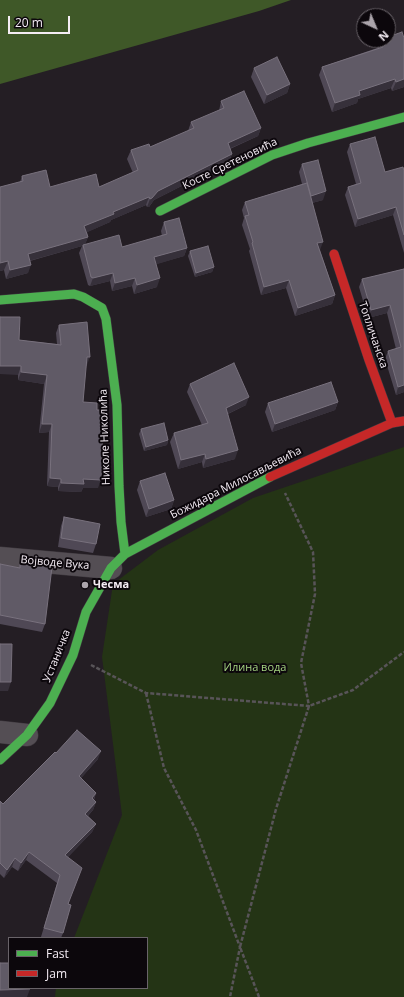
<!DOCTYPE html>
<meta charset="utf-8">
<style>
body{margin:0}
#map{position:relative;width:404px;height:997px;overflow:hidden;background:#241e24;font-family:"Open Sans",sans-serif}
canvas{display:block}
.legend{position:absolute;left:8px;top:937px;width:140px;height:52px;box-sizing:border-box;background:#0c070c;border:1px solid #696369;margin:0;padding:5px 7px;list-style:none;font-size:12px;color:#f5edf5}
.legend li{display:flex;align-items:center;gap:8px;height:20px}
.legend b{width:20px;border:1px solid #696369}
.north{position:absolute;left:356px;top:8px;width:40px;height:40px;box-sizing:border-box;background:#0c070c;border:1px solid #696369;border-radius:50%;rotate:136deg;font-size:11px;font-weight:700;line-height:16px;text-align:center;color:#f5edf5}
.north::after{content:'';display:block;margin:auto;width:14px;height:18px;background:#aca5ac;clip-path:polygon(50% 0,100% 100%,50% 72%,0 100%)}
.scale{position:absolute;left:8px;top:16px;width:62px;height:18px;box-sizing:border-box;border:2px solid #f5edf5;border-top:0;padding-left:5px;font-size:12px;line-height:14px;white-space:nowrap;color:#f5edf5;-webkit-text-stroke:3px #0c070c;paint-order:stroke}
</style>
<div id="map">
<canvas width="404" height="997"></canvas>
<ul class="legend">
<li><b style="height:5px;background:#4caf50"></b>Fast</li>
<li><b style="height:5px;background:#c62828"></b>Jam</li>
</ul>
<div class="north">N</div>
<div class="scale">20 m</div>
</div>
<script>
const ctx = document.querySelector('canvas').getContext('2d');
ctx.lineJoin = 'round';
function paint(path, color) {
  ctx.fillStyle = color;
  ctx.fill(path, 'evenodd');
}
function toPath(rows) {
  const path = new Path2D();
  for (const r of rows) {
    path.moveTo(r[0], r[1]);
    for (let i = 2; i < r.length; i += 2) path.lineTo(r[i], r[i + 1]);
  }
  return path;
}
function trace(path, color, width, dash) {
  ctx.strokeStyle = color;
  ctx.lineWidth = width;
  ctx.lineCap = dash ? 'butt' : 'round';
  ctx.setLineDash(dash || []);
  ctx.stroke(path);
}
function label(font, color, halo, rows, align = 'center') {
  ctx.font = font + ' "Open Sans",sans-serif';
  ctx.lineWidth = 4;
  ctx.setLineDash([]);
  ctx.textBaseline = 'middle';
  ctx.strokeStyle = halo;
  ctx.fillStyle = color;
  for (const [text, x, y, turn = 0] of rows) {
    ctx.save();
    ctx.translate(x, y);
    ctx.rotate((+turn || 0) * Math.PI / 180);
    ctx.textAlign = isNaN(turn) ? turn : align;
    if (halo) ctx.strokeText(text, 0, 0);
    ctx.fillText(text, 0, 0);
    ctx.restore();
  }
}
paint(toPath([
 [404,447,404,997,55,997,56,988,147,988,147,938,74,938,122,815,102,657,113,584,158,550,253,498]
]), '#243415');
paint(toPath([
 [0,0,291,0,259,11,0,84]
]), '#3f5828');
const street = toPath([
 [0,558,111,568],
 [0,732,27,735]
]);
const fast = toPath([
 [160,211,272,155,308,143,404,117],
 [0,300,74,294,83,297,102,308,106,319,117,405,119,486,121,522,125,554],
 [0,760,27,735,50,703,73,655,86,612,111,568,125,554,270,477]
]);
const jam = toPath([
 [334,254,369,360,392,423],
 [270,477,392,423,404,421]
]);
trace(street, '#3f393f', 23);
trace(fast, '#3f393f', 10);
trace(jam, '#3f393f', 10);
trace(toPath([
 [91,665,146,693,309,706,301,663,315,594,313,552,285,493],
 [146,693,164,768,196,830,240,947,230,997],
 [259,997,240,947,276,809,309,706,353,690,404,652]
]), '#585458', 2.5, [4, 2]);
trace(street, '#544e54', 22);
trace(fast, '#4caf50', 9);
trace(jam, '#c62828', 9);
paint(toPath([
 [404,38,404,87,392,91,391,88,358,99,357,103,332,112,319,75,322,67,377,48,380,40],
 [254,68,290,84,287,93,264,104,251,77],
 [221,101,261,128,258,136,230,149,232,154,229,162,154,200,149,207,147,207,146,205,111,220,110,222,87,232,88,237,85,244,122,247,162,236,161,231,164,222,187,248,184,256,156,264,157,287,134,294,132,286,112,291,110,281,90,286,88,285,79,253,82,246,30,261,28,273,6,279,4,270,0,271,0,187,20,182,22,176,50,187,99,187,133,173,127,159,131,150,150,147,188,131,191,122,219,111],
 [350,144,385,172,404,171,404,253,393,215,355,227,345,195,348,187,356,184,347,152],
 [302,164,323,200,312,203,320,250,335,295,332,304,295,316,286,288,261,295,249,251,250,249,242,225,244,218,242,210,245,202,302,184,299,172],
 [190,251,214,267,212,272,195,277,188,256],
 [404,269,404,392,396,395,385,359,388,351,396,349,387,313,368,318,359,287,362,279],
 [59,325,87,365,86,366,83,402,97,410,98,488,83,488,81,492,58,491,58,487,47,486,49,432,39,433,44,384,18,380,18,375,19,340,57,344,56,333],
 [190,384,246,405,228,414,235,459,203,468,202,462,178,469,170,442,174,433,202,425,187,392],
 [338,402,335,410,272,432,265,412,268,403],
 [141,429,168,440,167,445,144,451,139,434],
 [140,481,174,500,171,509,146,517,137,490],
 [64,517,96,544,93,553,58,547,61,526],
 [0,564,19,568,20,564,45,624,42,632,0,624],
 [56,753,98,759,81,778,96,793,94,800,96,802,93,810,88,816,96,824,92,832,68,857,69,904,63,933,61,938,47,938,41,937,57,883,26,860,18,871,12,867,4,878,0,874,0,801,3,804]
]), '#4f4855');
paint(toPath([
 [395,79,391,88,358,99,357,103,332,112,335,103,359,91],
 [404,79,404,87,392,91,396,82],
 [290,84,287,93,264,104,267,95],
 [261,128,258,136,224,151,228,143],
 [232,154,229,162,154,200,149,207,147,207,150,199,158,191],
 [326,191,323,200,308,204,311,196],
 [149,197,146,205,111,220,110,222,81,235,84,226,113,212],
 [396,207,393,215,355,227,358,219],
 [88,237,85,245,83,245,82,246,25,262,28,254],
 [323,242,320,250,314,251,317,243],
 [187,248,184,256,151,266,154,257],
 [8,261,4,270,0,271,0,263],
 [31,265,28,273,6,279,10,270],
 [214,267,212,272,195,277,196,273],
 [113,273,110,281,90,286,93,278],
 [135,278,132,286,112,291,115,283],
 [160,278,157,287,134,294,137,285],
 [289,280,286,288,261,295,264,287],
 [335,295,332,304,295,316,298,308],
 [390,305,387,313,368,318,371,310],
 [87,357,90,357,87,365,84,366],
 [0,366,21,366,18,375,0,374],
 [21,372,47,375,44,384,18,380],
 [404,385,404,392,396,395,398,387],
 [249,397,246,405,223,416,226,408],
 [338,402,335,410,272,432,275,424],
 [42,424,52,424,49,432,39,433],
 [168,440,167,445,144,451,146,447],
 [238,450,235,459,203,468,206,459],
 [205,454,202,462,178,469,181,460],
 [50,478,61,479,58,487,47,486],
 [83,479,101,480,98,488,83,488,81,492,58,491,61,483],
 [174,500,171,509,146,517,149,509],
 [0,682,11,682,8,691,0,691],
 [101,751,98,759,76,784,79,776],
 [96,793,93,801,92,798],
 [96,802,93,810,82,822,85,814],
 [96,824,92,832,62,863,65,855],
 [29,852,26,860,18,871,21,863],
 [15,858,12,867,4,878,7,870],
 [30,989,27,997,0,997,0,990]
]), '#36303a');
const building = toPath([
 [402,32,404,38,404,79,396,82,395,79,359,91,360,95,335,103,322,67,383,47,380,40,388,40,388,37,402,32],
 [277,57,290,84,267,95,254,68,277,57],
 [244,91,261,128,228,143,232,154,158,191,152,198,150,199,149,197,113,212,114,214,84,226,88,237,28,254,31,265,10,270,8,261,0,263,0,187,23,181,22,176,46,170,50,187,96,174,99,187,138,170,131,150,149,144,150,147,194,128,191,122,224,108,221,101,244,91],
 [375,137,385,172,403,167,404,171,404,235,396,207,358,219,348,187,361,183,350,144,375,137],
 [318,160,326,191,311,196,302,164,318,160],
 [307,183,323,242,317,243,335,295,298,308,289,280,264,287,252,243,253,242,245,216,249,215,245,202,307,183],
 [179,218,187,248,154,257,160,278,137,285,135,278,115,283,113,273,93,278,91,277,83,245,119,235,122,247,167,234,164,222,179,218],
 [208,246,214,267,196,273,190,251,208,246],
 [404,269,404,385,398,387,388,351,401,347,390,305,371,310,362,279,404,269],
 [0,317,20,317,19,340,61,345,59,325,87,322,90,357,87,357,83,402,97,403,97,410,104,410,101,480,83,479,84,484,61,483,61,479,50,478,52,424,42,424,47,375,21,372,21,366,0,366,0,317],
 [234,363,249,397,226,408,238,450,206,459,205,454,181,460,174,433,208,423,190,384,234,363],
 [331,382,338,402,275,424,268,403,331,382],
 [164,423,168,440,146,447,141,429,164,423],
 [165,473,174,500,149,509,140,481,165,473],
 [64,517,100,524,96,544,61,538,64,517],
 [0,564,20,568,20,564,52,567,45,624,0,615,0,564],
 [0,644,12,644,11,682,0,682,0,644],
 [77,730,101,751,79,776,96,793,92,798,96,802,85,814,96,824,65,855,82,868,68,904,71,905,63,933,44,928,60,875,29,852,21,863,15,858,7,870,0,863,0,801,3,804,55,752,56,753,77,730],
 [0,963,9,963,9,988,30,988,30,989,0,990,0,963]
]);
paint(building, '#605a66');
trace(building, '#78717d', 1);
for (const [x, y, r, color] of [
 [85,585,4,"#aca5ac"]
]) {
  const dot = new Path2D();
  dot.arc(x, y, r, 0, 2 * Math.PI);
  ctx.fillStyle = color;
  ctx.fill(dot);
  trace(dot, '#0c070c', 1.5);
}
label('11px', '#f5edf5', '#0c070c', [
 ["Косте Сретеновића",230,164,-26],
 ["Топличанска",373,335,71],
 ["Николе Николића",105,437,-92],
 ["Божидара Милосављевића",236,483,-27],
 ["Војводе Вука",55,563,5],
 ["Устаничка",57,656,-68]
]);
label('bold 11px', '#f5edf5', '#0c070c', [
 ["Чесма",93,585]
], 'left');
label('11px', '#a4d381', '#0c070c', [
 ["Илина вода",255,668]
]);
</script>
